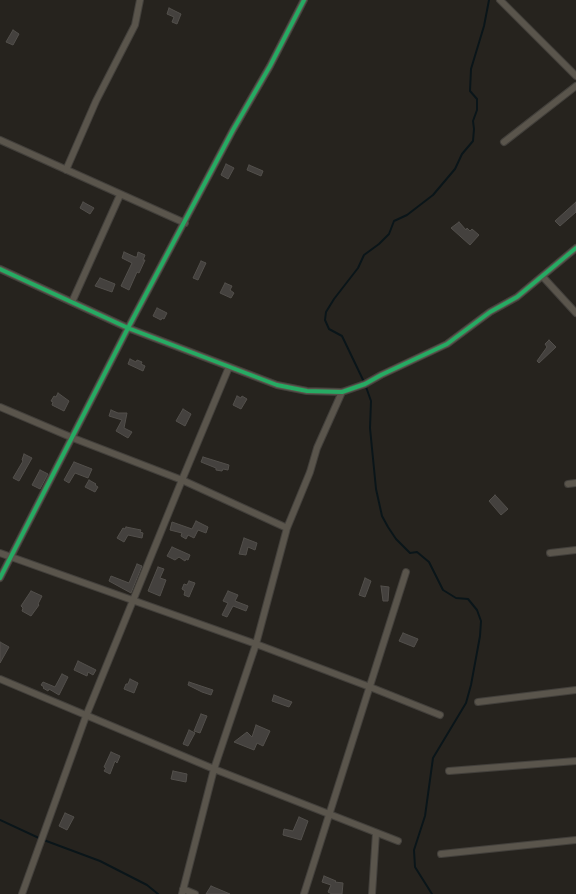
<!DOCTYPE html>
<style>
body{margin:0}
canvas{display:block;background:#26231e}
</style>
<canvas width="576" height="894"></canvas>
<script>
const ctx = document.querySelector('canvas').getContext('2d');
ctx.lineJoin = 'round';
function toPath(rows) {
  const path = new Path2D();
  for (const r of rows) {
    path.moveTo(r[0], r[1]);
    for (let i = 2; i < r.length; i += 2) path.lineTo(r[i], r[i + 1]);
  }
  return path;
}
function trace(path, color, width, dash) {
  ctx.strokeStyle = color;
  ctx.lineWidth = width;
  ctx.lineCap = dash ? 'butt' : 'round';
  ctx.setLineDash(dash || []);
  ctx.stroke(path);
}
function paint(path, color) {
  ctx.fillStyle = color;
  ctx.fill(path, 'evenodd');
}
trace(toPath([
 [0,820,41,839,100,861,147,885,158,894],
 [432,894,415,867,414,850,425,816,433,758,466,703,471,685,480,636,481,621,477,610,468,599,456,598,443,590,429,562,417,552,410,553,396,539,388,527,382,516,376,489,370,428,371,401,365,384,342,336,329,329,325,320,326,312,334,299,358,268,364,255,379,244,389,234,394,221,407,215,433,195,455,169,462,154,473,141,474,129,473,121,477,110,477,99,470,91,471,69,484,26,489,0]
]), '#0a1519', 2);
const building = toPath([
 [169,8,181,14,177,24,172,22,174,17,167,14,169,8],
 [13,30,19,34,13,45,6,42,13,30],
 [226,164,234,168,228,179,221,175,226,164],
 [249,165,263,171,261,176,247,170,249,165],
 [83,202,94,208,90,214,80,208,83,202],
 [576,202,576,212,560,226,555,221,576,202],
 [459,222,466,230,467,228,470,231,472,229,479,235,470,245,451,228,459,222],
 [124,252,135,257,137,257,138,252,145,255,143,260,145,260,139,273,137,272,129,290,121,286,132,263,122,258,124,252],
 [201,261,206,263,198,280,193,278,201,261],
 [100,278,115,284,112,292,95,286,100,278],
 [225,283,232,286,230,290,234,293,231,298,220,293,225,283],
 [157,308,167,313,164,319,162,318,161,320,153,316,157,308],
 [549,340,556,347,539,363,537,361,547,347,545,344,549,340],
 [130,359,136,362,137,360,142,362,141,364,145,366,143,371,128,364,130,359],
 [58,393,69,401,64,411,52,405,53,402,51,401,54,396,56,397,58,393],
 [237,396,241,398,242,396,247,399,241,409,233,405,237,396],
 [183,409,191,414,185,426,176,421,183,409],
 [111,410,118,413,127,413,124,428,132,432,128,438,116,431,122,420,109,416,111,410],
 [24,454,32,458,19,481,13,478,23,461,22,460,24,454],
 [203,457,229,465,228,470,223,469,222,471,216,470,216,468,201,462,203,457],
 [74,462,92,469,88,478,75,473,69,483,64,480,74,462],
 [40,470,48,474,40,489,32,485,40,470],
 [89,480,96,484,95,485,98,487,95,492,85,487,89,480],
 [495,495,508,509,501,515,489,501,495,495],
 [196,521,208,527,206,533,198,530,194,538,188,535,186,539,181,536,182,533,170,530,172,522,192,529,196,521],
 [126,527,141,530,140,532,143,533,142,538,128,535,124,542,117,538,123,528,125,529,126,527],
 [244,538,257,543,255,550,248,547,246,555,239,554,244,538],
 [172,547,190,555,188,560,186,559,185,561,179,557,175,560,167,556,172,547],
 [137,564,142,566,131,593,109,581,111,576,129,583,137,564],
 [158,567,164,569,160,578,166,580,160,596,148,591,158,567],
 [365,578,371,581,365,597,359,595,365,578],
 [189,581,195,583,189,597,184,595,185,591,182,589,184,584,187,585,189,581],
 [381,586,389,587,388,601,383,601,381,586],
 [31,591,42,596,38,604,39,605,31,616,22,611,23,608,21,606,31,591],
 [228,591,238,595,235,601,248,606,246,611,233,606,227,617,222,615,228,603,223,601,228,591],
 [403,633,418,639,414,647,399,641,403,633],
 [0,642,9,647,0,663,0,642],
 [78,661,96,670,93,675,88,672,87,676,74,670,78,661],
 [62,674,68,677,59,695,49,689,48,691,43,688,44,687,41,685,43,682,55,687,62,674],
 [130,679,138,683,134,693,124,689,126,684,128,684,130,679],
 [189,682,213,690,211,695,202,692,188,685,189,682],
 [274,695,292,702,289,707,272,701,274,695],
 [201,714,207,716,200,733,194,731,201,714],
 [256,725,270,731,263,746,257,743,254,750,234,742,247,732,252,737,256,725],
 [189,730,195,733,188,746,183,744,189,730],
 [111,752,120,756,117,763,115,761,110,774,104,771,106,768,104,767,111,752],
 [173,771,187,774,186,782,171,779,173,771],
 [65,813,74,817,67,830,59,826,65,813],
 [299,817,308,821,301,840,283,835,284,829,293,831,299,817],
 [324,876,336,881,335,882,343,883,342,894,332,894,328,892,331,885,322,882,324,876],
 [211,886,230,894,206,894,211,886]
]);
paint(building, '#44413e');
trace(building, '#524f4b', 1);
const street = toPath([
 [500,0,576,76],
 [0,140,185,223],
 [504,142,576,86],
 [66,170,96,101,135,25,140,0],
 [0,269,128,328,277,385,307,391,342,392,365,384,381,375,447,344,490,312,517,297,576,248],
 [543,277,576,313],
 [72,302,120,195],
 [0,407,73,438,182,480,287,528],
 [568,484,576,483],
 [0,553,256,644,370,687,440,715],
 [550,553,576,550],
 [0,578,128,328,233,130,270,66,304,0],
 [0,679,214,769,398,841],
 [478,702,576,690],
 [449,771,576,761],
 [441,854,576,840],
 [183,889,195,894],
 [22,894,86,716,182,480,229,367],
 [182,894,214,769,256,644,287,528,310,472,317,448,342,392],
 [304,894,406,572],
 [372,894,376,833]
]);
trace(street, '#43403c', 8);
trace(street, '#5a554c', 6);
trace(toPath([
 [0,269,128,328,277,385,307,391,342,392,365,384,381,375,447,344,490,312,517,297,576,248],
 [0,578,128,328,233,130,270,66,304,0]
]), '#26ab63', 4);
</script>
